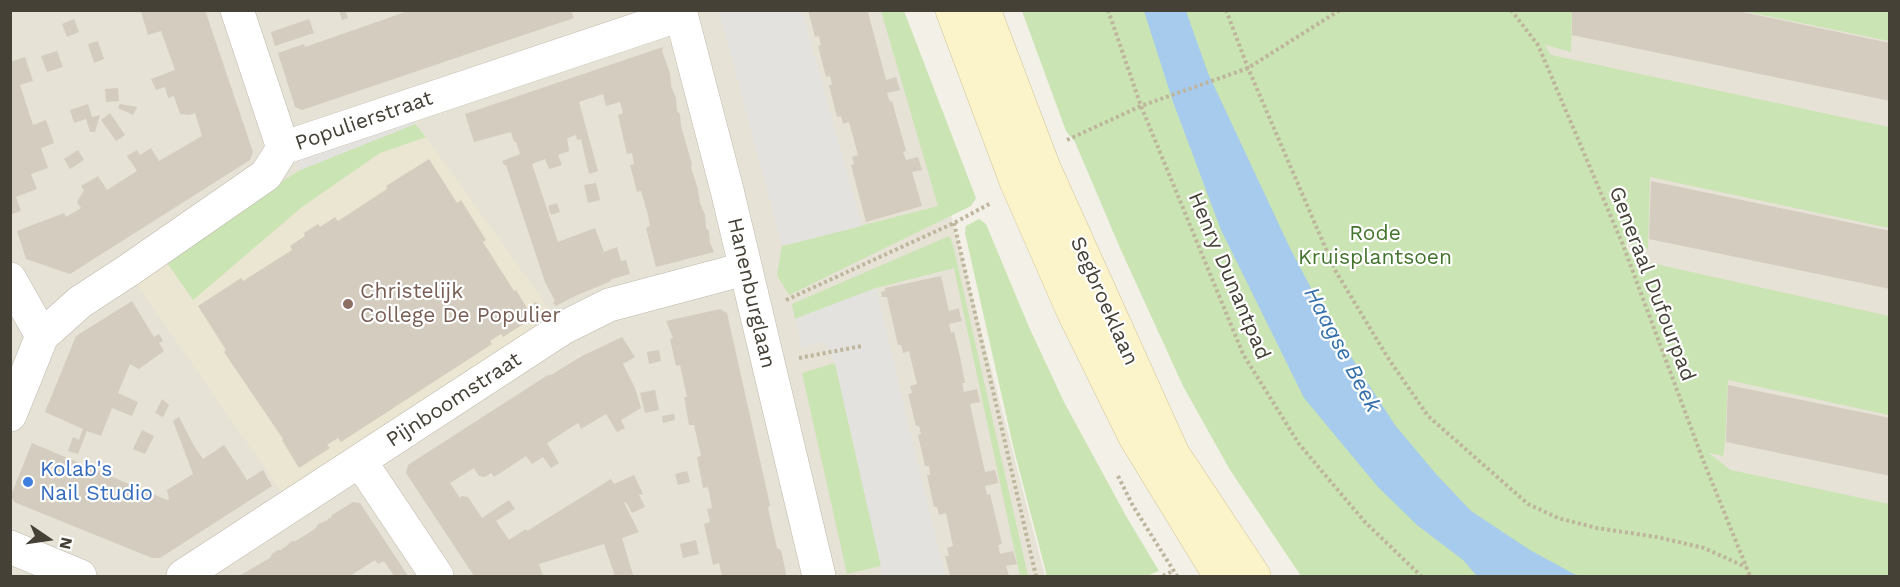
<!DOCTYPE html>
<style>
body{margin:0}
#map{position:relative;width:1900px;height:587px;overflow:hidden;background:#f3f0e8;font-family:"Work Sans",sans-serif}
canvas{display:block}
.frame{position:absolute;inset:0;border:12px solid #454137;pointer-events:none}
.north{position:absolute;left:18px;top:509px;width:60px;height:60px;-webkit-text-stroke:4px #fff;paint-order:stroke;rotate:103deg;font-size:16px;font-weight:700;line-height:24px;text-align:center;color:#454137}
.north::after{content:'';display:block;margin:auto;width:21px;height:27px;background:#454137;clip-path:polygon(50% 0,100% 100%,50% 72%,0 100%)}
</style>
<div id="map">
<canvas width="1900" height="587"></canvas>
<div class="frame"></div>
<div class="north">N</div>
</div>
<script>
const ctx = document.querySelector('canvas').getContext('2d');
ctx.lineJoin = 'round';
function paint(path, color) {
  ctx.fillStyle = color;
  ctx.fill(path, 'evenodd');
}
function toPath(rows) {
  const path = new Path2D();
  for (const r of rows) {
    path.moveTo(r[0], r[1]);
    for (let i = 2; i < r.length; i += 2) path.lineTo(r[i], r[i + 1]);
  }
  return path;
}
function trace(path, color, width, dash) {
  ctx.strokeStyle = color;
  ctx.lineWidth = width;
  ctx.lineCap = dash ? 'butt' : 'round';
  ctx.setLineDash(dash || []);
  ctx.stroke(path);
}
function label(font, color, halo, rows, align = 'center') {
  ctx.font = font + ' "Work Sans",sans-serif';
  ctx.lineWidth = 4.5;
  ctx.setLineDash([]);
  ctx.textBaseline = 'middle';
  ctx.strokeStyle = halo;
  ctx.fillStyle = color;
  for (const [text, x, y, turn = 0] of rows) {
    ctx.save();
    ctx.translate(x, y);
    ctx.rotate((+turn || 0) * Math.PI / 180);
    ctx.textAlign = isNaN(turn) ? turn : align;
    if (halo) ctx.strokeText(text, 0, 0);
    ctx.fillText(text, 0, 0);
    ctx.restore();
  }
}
paint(toPath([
 [10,11,898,11,1045,576,11,576],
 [1572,11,1889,11,1889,576,1731,470,1708,452,1633,259,1544,45,1570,51]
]), '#e6e2d6');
paint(toPath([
 [415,124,426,137,563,328,291,506,133,279,300,170]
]), '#ebe6d2');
paint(toPath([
 [881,11,904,11,976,198,971,206,789,295,777,275,782,246,938,206],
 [1022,11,1572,11,1571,52,1545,45,1551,55,1889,127,1889,228,1650,177,1648,249,1625,244,1633,259,1889,316,1889,415,1728,380,1725,443,1723,456,1709,453,1731,470,1889,504,1889,576,1301,576,1230,470,1183,386,1120,248,1075,142,1066,131],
 [1743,11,1889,11,1889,41],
 [415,124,426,137,380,153,302,207,193,300,163,257,300,170],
 [979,219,986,224,1029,327,1064,402,1126,516,1159,571,1147,576,1047,576,1014,450,965,233,966,226],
 [949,236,953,245,1028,576,1020,576,954,268,876,288,795,319,792,304],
 [835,363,881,566,847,574,802,373]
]), '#cae4b3');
paint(toPath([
 [719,11,802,11,862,226,782,246],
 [411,116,415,124,300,170,297,162],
 [876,288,945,576,882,576,881,566,835,363,824,341,802,348,795,319]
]), '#e4e2df');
paint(toPath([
 [1144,11,1186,11,1208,73,1290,248,1311,288,1358,368,1395,425,1436,474,1471,511,1530,550,1574,574,1582,576,1477,576,1463,560,1417,525,1378,487,1304,398,1221,230,1173,102]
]), '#a7cbec');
paint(toPath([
 [144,10,205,10,253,152,250,160,70,274,26,259,17,231,64,213,66,217,81,208,77,202,84,190,81,186,98,176,107,190,137,171,127,156,137,150,140,155,151,148,159,161,202,136,195,113,190,115,180,114,174,96,168,98,165,87,156,90,151,79,175,70,161,31,148,35,141,12],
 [339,10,345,10,348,18,342,20],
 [411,10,571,10,574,18,302,110,295,107,278,53,304,44,305,47],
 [808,10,873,10,868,12,886,80,896,77,900,90,887,93,890,102,892,101,906,151,903,152,906,160,918,157,922,170,912,172,922,206,866,222,851,165,854,164,852,157,858,155,849,122,843,124,841,116,837,117,829,85,832,85,830,76,826,77,818,46,821,45,819,36,815,37],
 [1572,10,1733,10,1890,43,1890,101,1572,35],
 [74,19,79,32,67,37,62,24],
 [309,19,314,33,275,46,271,32],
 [98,41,104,59,94,63,88,44],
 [663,47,662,51,670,73,671,86,676,98,677,111,680,114,681,126,692,164,691,168,698,189,700,203,705,215,706,228,709,231,710,243,714,252,656,267,646,228,650,226,648,215,641,191,637,192,630,165,634,164,632,153,627,154,618,115,623,113,620,102,606,106,603,94,579,102,598,171,589,174,581,139,577,140,576,135,567,138,569,151,558,155,562,165,549,169,545,159,532,164,558,242,595,228,604,252,617,247,621,261,626,260,630,274,612,279,609,282,575,296,556,306,553,302,555,301,545,282,506,165,504,165,502,161,520,154,516,142,514,142,511,132,474,142,465,114],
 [57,51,63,67,47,72,41,56],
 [25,57,33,81,20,85,33,125,46,120,54,143,41,148,48,168,31,174,37,189,16,197,21,211,12,214,10,209,10,62],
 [118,88,119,101,106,102,105,89],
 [88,104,92,117,100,115,95,132,90,132,86,119,74,123,70,110],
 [120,104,137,107,133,115,118,108],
 [110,113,125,135,116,141,101,120],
 [78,150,84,160,70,169,64,159],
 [429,159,457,203,461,200,486,240,483,242,514,291,516,290,533,318,503,337,501,334,490,341,492,344,341,442,338,438,327,445,330,448,299,468,282,440,283,439,224,352,226,350,198,306,241,278,243,281,292,250,290,246,305,236,304,233,318,224,320,227,335,217,338,221,387,189,386,186],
 [1651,181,1890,231,1890,289,1649,239],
 [596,183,600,200,588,203,584,185],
 [557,203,560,212,551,215,548,206],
 [941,276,949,311,959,308,960,315,962,321,949,324,951,333,954,332,960,357,965,383,962,383,964,392,977,389,980,402,970,404,985,472,995,470,997,477,998,483,985,486,987,495,990,494,1002,544,998,545,1000,554,1013,551,1017,564,1006,566,1009,576,950,576,945,556,949,556,947,548,953,546,946,513,939,515,937,507,934,507,927,475,930,475,929,466,925,466,918,435,921,434,919,426,916,426,908,394,912,393,910,386,917,384,913,368,909,351,903,353,901,345,898,345,887,297,882,297,881,292,885,291,885,288],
 [132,301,154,337,159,334,163,341,159,343,164,351,139,369,130,364,118,393,138,402,132,416,112,408,101,436,87,431,78,454,68,451,73,437,79,440,83,429,45,412,76,336],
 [536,302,541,309,533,314,528,307],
 [720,309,727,313,770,505,768,508,777,548,781,550,786,574,784,576,722,576,719,563,713,565,704,524,710,522,707,509,712,508,708,487,703,488,697,457,701,456,694,425,689,425,684,397,687,397,680,365,676,366,670,339,673,338,666,321],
 [622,337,635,357,623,364,635,388,641,408,621,420,625,428,617,432,606,414,581,429,578,423,547,443,559,463,551,468,543,457,532,464,526,456,494,477,491,473,485,477,479,476,474,468,450,483,460,498,462,496,468,497,482,518,509,500,515,509,496,521,509,540,526,529,527,531,611,479,614,484,634,475,643,494,639,495,645,507,632,513,626,502,624,503,639,532,622,538,633,575,615,576,604,544,539,564,543,576,474,576,406,473,408,465,548,375,551,375,582,356],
 [659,350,661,361,649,364,647,352],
 [1728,385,1890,418,1890,476,1726,442],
 [655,390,659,410,645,413,640,393],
 [162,399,169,405,163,417,155,413],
 [674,414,675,420,663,423,662,416],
 [179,417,194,446,203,459,224,445,247,480,263,470,272,486,160,558,152,558,14,502,11,495,32,443,167,500,169,499,167,490,193,474,173,421],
 [142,430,154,436,145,454,133,449],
 [687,471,690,482,678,485,675,474],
 [353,502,360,503,408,576,394,576,384,561,378,564,375,560,350,576,239,576,270,558,272,554,278,550,282,550,282,547,284,548,292,541,296,541,316,528,318,524,328,520,328,518,330,519,332,515],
 [696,540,699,554,683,558,680,544]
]), '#d4ccbe');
const street = toPath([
 [237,10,283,148],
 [680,10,727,190,819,576],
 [10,279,42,336],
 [10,415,42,336,80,302,129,270,266,175,283,148,680,15],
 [360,461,437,576],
 [10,547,80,576],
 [183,576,563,328,609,305,744,269]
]);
const secondary = toPath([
 [952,10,1016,181,1073,311,1135,437,1220,576],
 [984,10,1044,168,1173,454,1254,576]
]);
trace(street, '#beb8ab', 34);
trace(secondary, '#d0c599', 34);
trace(toPath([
 [1108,10,1141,106,1243,354,1299,444,1364,521,1421,576],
 [1226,10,1248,68,1335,270,1388,358,1428,416,1528,504,1558,518,1597,528,1657,537,1704,548,1746,567],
 [1511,10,1538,45,1623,245,1703,460,1750,576],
 [1067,140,1141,106,1248,68,1340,10],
 [954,223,1036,576],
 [786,300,954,223,991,203],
 [799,358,862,346],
 [1118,476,1133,506,1177,576],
 [1163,576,1173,571]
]), '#beb59d', 4, [3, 3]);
trace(street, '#fff', 33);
trace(secondary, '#fbf3c9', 33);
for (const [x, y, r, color] of [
 [348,304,6,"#8d6e63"],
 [28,482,6,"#3f7fe0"]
]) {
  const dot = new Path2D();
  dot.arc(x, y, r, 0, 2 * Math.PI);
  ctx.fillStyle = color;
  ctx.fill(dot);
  trace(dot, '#fff', 2);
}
label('21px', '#454137', '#fff', [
 ["Populierstraat",364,121,-19],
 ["Henry Dunantpad",1229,276,67],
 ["Generaal Dufourpad",1652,284,69],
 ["Hanenburglaan",751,293,77],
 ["Segbroeklaan",1104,301,66],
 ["Pijnboomstraat",454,400,-33]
]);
label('21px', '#43742d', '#fff', [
 ["Rode",1375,234],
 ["Kruisplantsoen",1375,258]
]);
label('21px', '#785e54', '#fff', [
 ["Christelijk",360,292],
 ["College De Populier",360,316]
], 'left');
label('21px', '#366cbe', '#fff', [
 ["Kolab's",40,470],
 ["Nail Studio",40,494]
], 'left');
label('italic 22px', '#3671ab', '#fff', [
 ["Haagse Beek",1342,350,62]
]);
</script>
